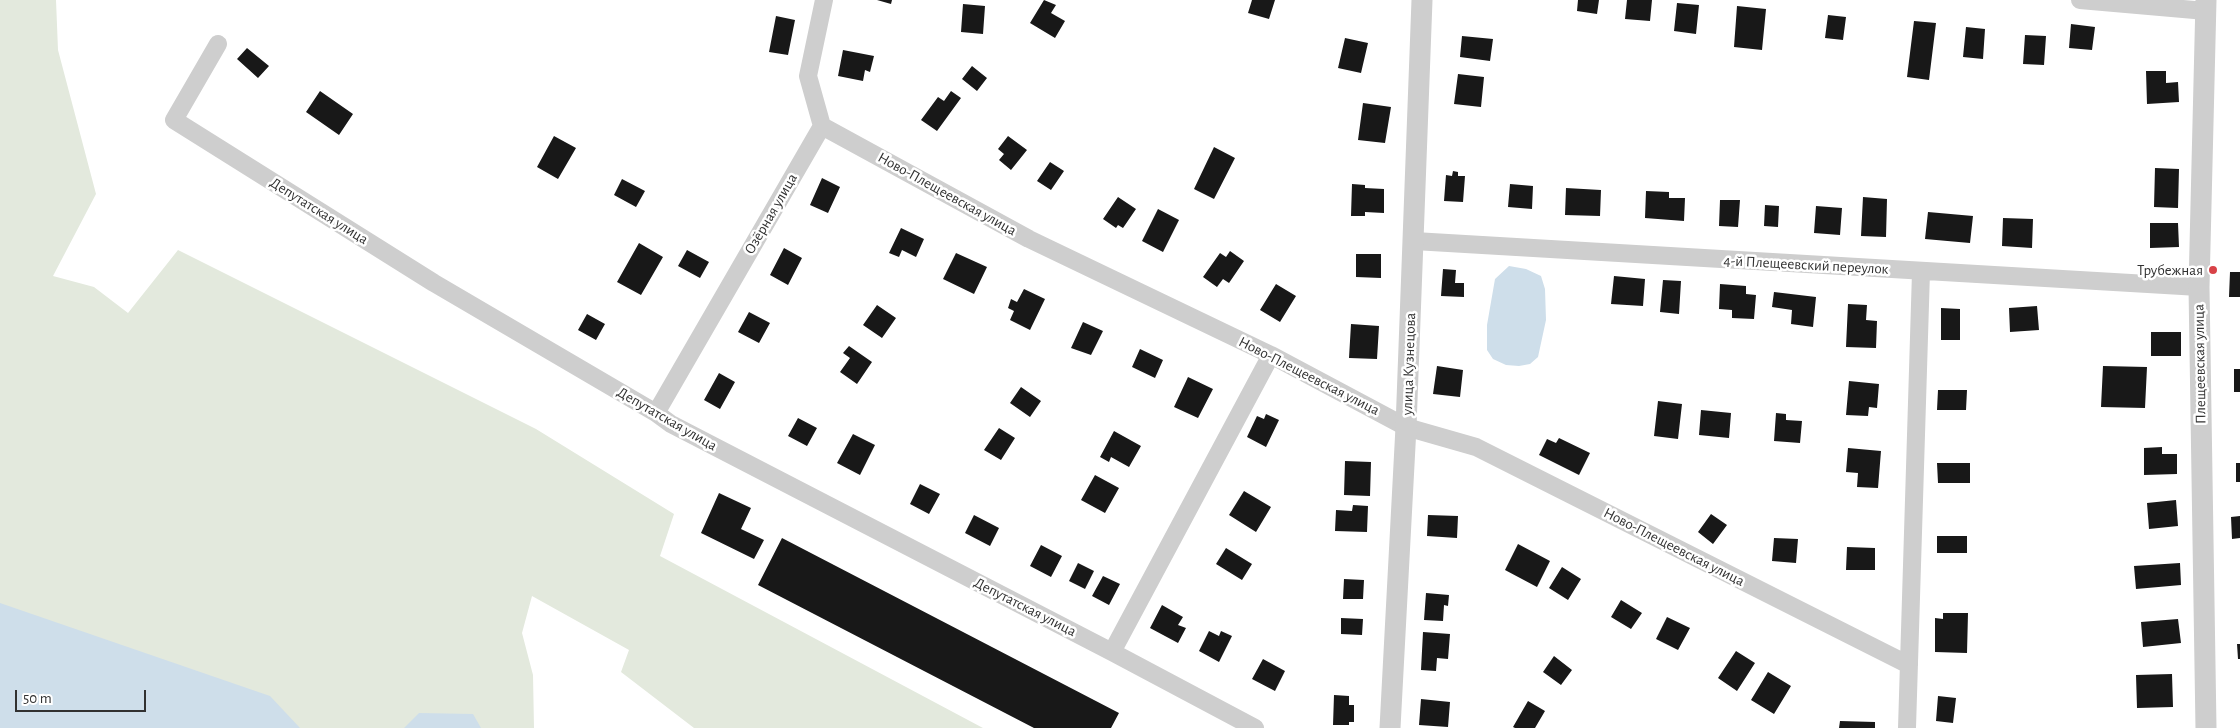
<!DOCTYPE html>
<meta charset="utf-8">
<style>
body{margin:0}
#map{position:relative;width:2240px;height:728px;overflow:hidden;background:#fff;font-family:"Alegreya Sans",sans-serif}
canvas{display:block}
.scale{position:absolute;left:15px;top:690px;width:131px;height:22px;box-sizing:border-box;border:2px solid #313131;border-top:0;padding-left:6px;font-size:15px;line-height:18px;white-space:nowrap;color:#313131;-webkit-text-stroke:4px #fff;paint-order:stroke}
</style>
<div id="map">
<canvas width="2240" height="728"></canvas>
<div class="scale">50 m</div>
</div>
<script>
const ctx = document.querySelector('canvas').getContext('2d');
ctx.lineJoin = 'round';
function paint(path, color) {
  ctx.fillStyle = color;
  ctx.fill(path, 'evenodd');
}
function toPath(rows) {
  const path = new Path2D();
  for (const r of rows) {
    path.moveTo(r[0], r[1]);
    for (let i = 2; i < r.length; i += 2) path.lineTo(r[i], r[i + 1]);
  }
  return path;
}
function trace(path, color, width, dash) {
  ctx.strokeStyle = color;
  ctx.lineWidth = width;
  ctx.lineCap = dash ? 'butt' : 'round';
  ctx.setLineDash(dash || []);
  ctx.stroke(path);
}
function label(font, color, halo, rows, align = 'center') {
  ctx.font = font + ' "Alegreya Sans",sans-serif';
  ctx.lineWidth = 5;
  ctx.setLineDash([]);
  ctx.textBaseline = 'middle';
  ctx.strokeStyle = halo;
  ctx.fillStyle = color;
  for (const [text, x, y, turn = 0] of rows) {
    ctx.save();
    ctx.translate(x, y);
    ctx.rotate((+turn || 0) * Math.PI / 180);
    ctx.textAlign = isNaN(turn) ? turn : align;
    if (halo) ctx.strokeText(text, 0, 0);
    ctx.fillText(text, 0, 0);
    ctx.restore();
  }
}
paint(toPath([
 [0,0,56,0,58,50,96,194,53,276,94,287,128,313,178,250,536,429,674,514,660,556,983,728,694,728,621,672,629,650,532,596,522,633,533,675,534,728,0,728]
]), '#e3e9dd');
paint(toPath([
 [1509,266,1526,269,1541,276,1545,289,1546,320,1538,357,1530,364,1519,366,1506,365,1493,359,1487,350,1487,325,1495,279],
 [0,603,270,696,300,728,0,728],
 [419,713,473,714,481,728,404,728]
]), '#cedeea');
paint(toPath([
 [877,0,892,0,891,4],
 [1044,0,1056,5,1051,13,1065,21,1055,38,1030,23],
 [1252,0,1275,0,1269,19,1248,13],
 [1578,0,1599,0,1597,14,1577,11],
 [1627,0,1652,0,1650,21,1625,19],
 [1677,3,1699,5,1696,34,1674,31],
 [963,4,985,6,983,34,961,32],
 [1737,6,1766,9,1762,50,1734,47],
 [1828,15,1846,17,1843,40,1825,38],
 [776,16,795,20,788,55,769,52],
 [1914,21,1936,23,1929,80,1907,77],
 [2071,24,2095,27,2092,50,2069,48],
 [1966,27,1985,29,1983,59,1963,57],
 [2025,35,2046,36,2044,65,2023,64],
 [1462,36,1493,39,1490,61,1460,57],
 [1345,38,1368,43,1361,73,1338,68],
 [247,48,269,66,258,78,237,59],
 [843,50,874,56,870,72,865,70,863,81,838,76],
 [972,66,987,78,977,91,962,79],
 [2146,71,2166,71,2166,83,2178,82,2179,102,2147,104],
 [1458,74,1484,77,1481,107,1454,104],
 [320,91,353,114,339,135,306,112],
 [951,91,961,98,937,131,921,120,938,97,944,101],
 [1363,103,1391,107,1385,143,1358,140],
 [554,136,576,148,558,179,537,167],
 [1008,136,1027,150,1011,170,999,160,1004,154,998,149],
 [1214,147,1235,158,1214,199,1194,189],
 [1050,162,1064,171,1051,190,1037,181],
 [2155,168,2179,169,2178,208,2154,207],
 [1453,171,1458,172,1458,176,1465,176,1463,202,1444,201,1446,175,1452,176],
 [822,178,840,187,828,213,810,205],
 [622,179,645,191,636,207,614,195],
 [1352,184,1365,185,1365,188,1384,189,1384,213,1365,212,1365,216,1351,216],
 [1510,184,1533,186,1532,209,1508,207],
 [1566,188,1601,190,1600,216,1565,215],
 [1646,191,1669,192,1669,198,1685,198,1684,221,1645,218],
 [1118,197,1136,209,1123,228,1118,225,1116,228,1103,219],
 [1863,197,1887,199,1886,237,1861,236],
 [1720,200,1740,200,1738,227,1719,226],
 [1765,205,1779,206,1778,227,1764,226],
 [1816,206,1842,208,1840,235,1814,233],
 [1158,209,1179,220,1163,252,1142,241],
 [1928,212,1973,216,1970,243,1925,239],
 [2003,218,2033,219,2032,248,2002,246],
 [2150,223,2178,223,2179,247,2150,248],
 [901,228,924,239,916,257,902,250,899,257,889,253],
 [639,243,663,257,641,295,617,282],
 [784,248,802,258,788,285,770,275],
 [687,250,709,262,700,278,678,266],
 [1230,251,1244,261,1229,283,1223,279,1217,287,1203,277,1220,253,1226,257],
 [956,253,987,267,974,294,943,279],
 [1356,254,1381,254,1381,278,1356,277],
 [1443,269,1456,270,1455,283,1464,283,1464,297,1441,296],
 [2230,272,2240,272,2240,297,2229,297],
 [1614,276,1645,279,1643,306,1611,304],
 [1663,280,1681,281,1679,314,1660,312],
 [1276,284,1296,296,1280,322,1260,310],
 [1720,284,1746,286,1746,294,1756,295,1754,319,1732,318,1732,310,1719,309],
 [1024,289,1045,299,1030,330,1010,320,1014,311,1008,308,1011,299,1017,302],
 [1774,292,1816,297,1813,327,1791,324,1792,310,1772,307],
 [1848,304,1867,305,1866,320,1877,321,1876,348,1846,347],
 [877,305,896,318,882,338,863,325],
 [2037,306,2039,330,2010,332,2009,308],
 [1941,308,1960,309,1960,340,1941,340],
 [749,312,770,323,759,343,738,332],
 [587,314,605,324,596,340,578,330],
 [1083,322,1103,331,1091,355,1071,348],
 [1351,324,1379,326,1377,359,1349,358],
 [2151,332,2181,332,2181,356,2151,356],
 [849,346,872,362,857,384,840,372,850,358,843,353],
 [1140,349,1163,360,1155,378,1132,367],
 [1437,366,1463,370,1460,397,1433,394],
 [2103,366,2147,367,2145,408,2101,407],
 [2234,369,2240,369,2240,392,2234,392],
 [719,373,735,382,720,409,704,400],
 [1188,377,1213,389,1198,418,1174,407],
 [1849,381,1879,384,1877,408,1869,407,1868,416,1846,415],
 [1021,387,1041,401,1030,417,1010,403],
 [1938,390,1967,390,1966,410,1937,410],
 [1658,401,1682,404,1678,439,1654,436],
 [1701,410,1731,413,1729,438,1699,435],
 [1776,413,1786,414,1786,420,1802,421,1800,443,1774,441],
 [1266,414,1279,420,1266,447,1247,437,1257,416,1264,419],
 [798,418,817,428,807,446,788,436],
 [999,428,1015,438,1001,460,984,450],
 [1114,431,1141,446,1129,467,1111,457,1109,462,1100,457],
 [853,434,875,445,860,475,837,463],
 [1559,438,1590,453,1579,475,1539,455,1547,439,1556,443],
 [2162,447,2162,454,2177,454,2177,474,2144,475,2144,448],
 [1848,448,1881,451,1878,488,1857,487,1858,473,1846,472],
 [1345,461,1371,462,1370,496,1344,495],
 [1937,463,1970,463,1970,483,1938,483],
 [2236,463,2240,463,2240,482,2236,482],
 [1095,475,1119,488,1105,513,1081,500],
 [920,484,940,494,929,514,910,504],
 [1244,491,1271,507,1256,532,1229,515],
 [719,493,751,508,741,529,764,540,754,559,701,533],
 [2176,500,2178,526,2149,529,2147,503],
 [1353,505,1368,506,1367,532,1335,531,1336,510,1352,511],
 [1711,514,1727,525,1713,544,1698,532],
 [974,515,999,528,990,546,965,533],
 [1428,515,1458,516,1457,538,1427,536],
 [2240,516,2240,538,2232,539,2231,517],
 [1937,536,1967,536,1967,553,1937,553],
 [782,538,1119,713,1111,728,1034,728,758,585],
 [1774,538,1798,539,1796,563,1772,561],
 [1518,544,1550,561,1537,587,1505,570],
 [1041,545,1062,556,1051,577,1030,566],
 [1847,547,1875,548,1875,570,1846,570],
 [1226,548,1252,564,1242,580,1216,564],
 [1078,563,1094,571,1085,589,1069,581],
 [2180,563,2181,585,2136,589,2134,566],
 [1562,567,1581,579,1568,600,1549,588],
 [1103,576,1120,584,1109,605,1092,596],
 [1344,579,1364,580,1363,599,1343,599],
 [1426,593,1449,595,1448,606,1444,605,1443,621,1424,620],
 [1621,600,1642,613,1631,629,1611,617],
 [1162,605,1183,617,1178,625,1186,628,1178,643,1150,628],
 [1943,613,1968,613,1967,653,1935,652,1935,618,1943,619],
 [1667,617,1690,628,1678,650,1656,639],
 [1341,618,1363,619,1362,635,1341,634],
 [2178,619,2181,643,2143,647,2141,622],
 [1209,631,1219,636,1221,631,1232,636,1219,662,1199,651],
 [1423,632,1450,634,1448,659,1437,658,1436,671,1421,670],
 [2237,644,2240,644,2240,659,2238,659],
 [1736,651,1755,663,1737,691,1718,678],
 [1554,656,1572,670,1561,685,1543,672],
 [1263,659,1285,671,1275,691,1252,679],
 [1768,672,1791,686,1774,714,1751,700],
 [2172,674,2173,707,2137,708,2136,675],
 [1334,695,1349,696,1349,705,1354,705,1354,722,1349,722,1349,725,1333,725],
 [1938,696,1956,698,1953,723,1936,721],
 [1421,699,1450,702,1448,727,1419,725],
 [1528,701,1545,711,1535,728,1515,728,1513,727],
 [1840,721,1875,722,1875,728,1839,728]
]), '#181818');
trace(toPath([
 [2080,0,2206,11],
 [218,44,174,120,434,283,656,413,671,424,1112,652,1255,728],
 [822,126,1029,239,1271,355,1406,427,1476,447,1909,665],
 [1414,241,2199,287],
 [656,413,822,126,808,76,824,0],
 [1112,652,1271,355],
 [1907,728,1921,272]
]), '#cecece', 18);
trace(toPath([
 [1390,728,1406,427,1422,0],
 [2206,728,2199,287,2206,0]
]), '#cecece', 21);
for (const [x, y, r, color] of [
 [2213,270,5,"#d84247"]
]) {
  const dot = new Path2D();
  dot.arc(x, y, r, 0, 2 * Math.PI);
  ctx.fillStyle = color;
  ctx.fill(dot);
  trace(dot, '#fff', 2);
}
label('15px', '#313131', '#fff', [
 ["Ново-Плещеевская улица",947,194,29],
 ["Депутатская улица",319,211,32],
 ["Озёрная улица",771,214,-60],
 ["4-й Плещеевский переулок",1806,265,3],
 ["улица Кузнецова",1409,364,-88],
 ["Плещеевская улица",2200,364,-91],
 ["Ново-Плещеевская улица",1309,376,27],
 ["Депутатская улица",667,419,30],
 ["Ново-Плещеевская улица",1674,547,27],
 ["Депутатская улица",1025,607,27]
]);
label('15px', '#313131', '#fff', [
 ["Трубежная",2203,270]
], 'right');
</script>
